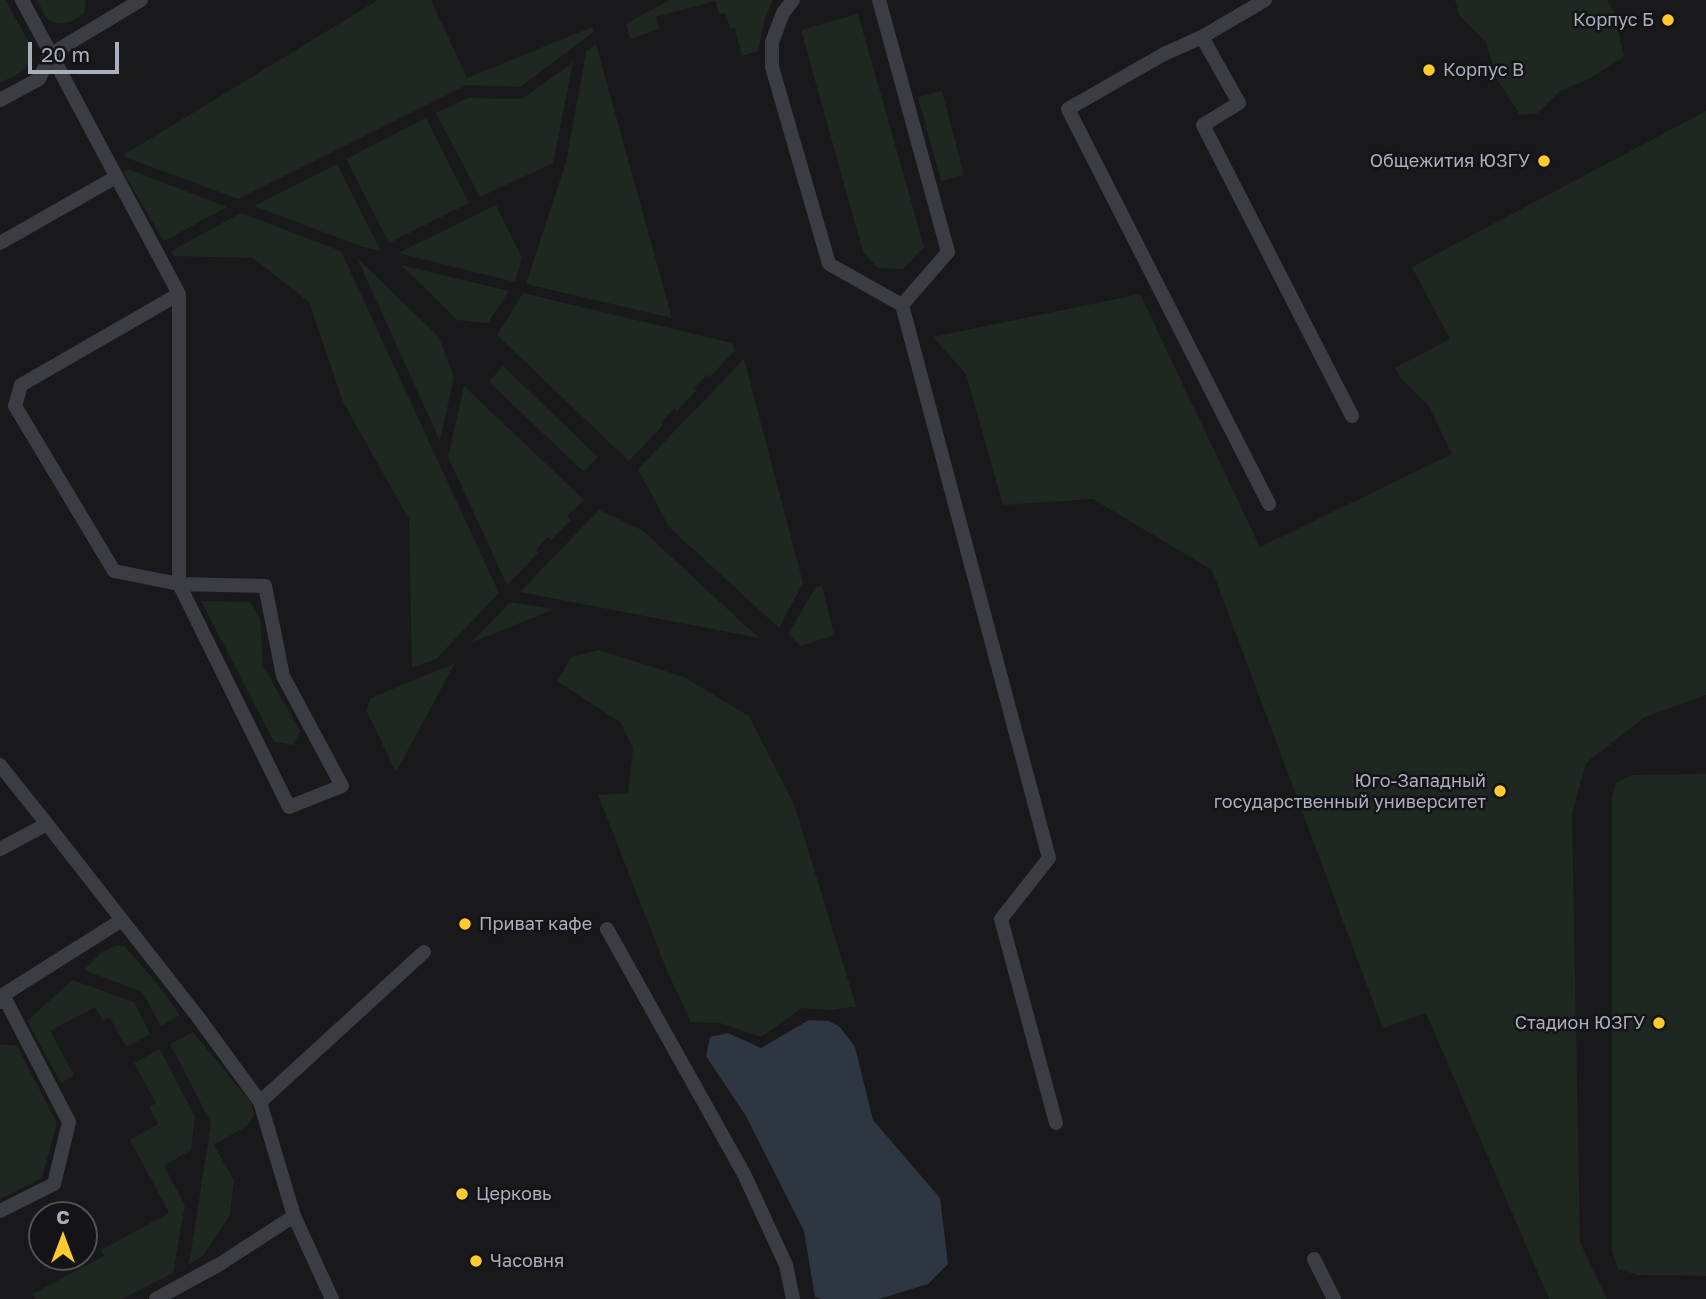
<!DOCTYPE html>
<meta charset="utf-8">
<style>
body{margin:0}
#map{position:relative;width:1706px;height:1299px;overflow:hidden;background:#19191c;font-family:"Golos Text",sans-serif}
canvas{display:block}
.north{position:absolute;left:28px;top:1201px;width:70px;height:70px;box-sizing:border-box;background:#141417;border:2px solid #505259;border-radius:50%;rotate:0deg;font-size:19px;font-weight:700;line-height:28px;text-align:center;color:#abaebc}
.north::after{content:'';display:block;margin:auto;width:24px;height:32px;background:#ffcb2e;clip-path:polygon(50% 0,100% 100%,50% 72%,0 100%)}
.scale{position:absolute;left:28px;top:42px;width:91px;height:32px;box-sizing:border-box;border:4px solid #abaebc;border-top:0;padding-left:9px;font-size:21px;line-height:24px;white-space:nowrap;color:#abaebc;-webkit-text-stroke:5px #141417;paint-order:stroke}
</style>
<div id="map">
<canvas width="1706" height="1299"></canvas>
<div class="north">С</div>
<div class="scale">20 m</div>
</div>
<script>
const ctx = document.querySelector('canvas').getContext('2d');
ctx.lineJoin = 'round';
function paint(path, color) {
  ctx.fillStyle = color;
  ctx.fill(path, 'evenodd');
}
function toPath(rows) {
  const path = new Path2D();
  for (const r of rows) {
    path.moveTo(r[0], r[1]);
    for (let i = 2; i < r.length; i += 2) path.lineTo(r[i], r[i + 1]);
  }
  return path;
}
function trace(path, color, width, dash) {
  ctx.strokeStyle = color;
  ctx.lineWidth = width;
  ctx.lineCap = dash ? 'butt' : 'round';
  ctx.setLineDash(dash || []);
  ctx.stroke(path);
}
function label(font, color, halo, rows, align = 'center') {
  ctx.font = font + ' "Golos Text",sans-serif';
  ctx.lineWidth = 5;
  ctx.setLineDash([]);
  ctx.textBaseline = 'middle';
  ctx.strokeStyle = halo;
  ctx.fillStyle = color;
  for (const [text, x, y, turn = 0] of rows) {
    ctx.save();
    ctx.translate(x, y);
    ctx.rotate((+turn || 0) * Math.PI / 180);
    ctx.textAlign = isNaN(turn) ? turn : align;
    if (halo) ctx.strokeText(text, 0, 0);
    ctx.fillText(text, 0, 0);
    ctx.restore();
  }
}
paint(toPath([
 [0,0,6,0,30,45,31,53,30,63,23,71,0,83],
 [37,0,86,0,84,14,70,22,58,24,47,19],
 [378,0,431,0,467,78,592,27,594,32,520,87,467,85,238,199,122,156],
 [669,0,773,0,765,18,758,51,742,56,735,28,730,29,726,13,719,14,715,1,656,17,659,29,630,39,626,24],
 [1455,0,1607,0,1614,12,1624,57,1590,78,1559,92,1538,113,1520,115,1497,79,1486,42,1459,15],
 [858,14,924,247,903,269,878,268,863,252,801,30],
 [596,44,672,318,526,284,566,162,586,52],
 [573,62,553,163,480,197,436,113,468,98,522,99],
 [942,91,964,175,941,181,918,97],
 [1706,111,1706,695,1645,717,1586,763,1572,814,1580,1242,1607,1299,1549,1299,1426,1013,1383,1028,1212,570,1093,499,1003,505,966,374,933,337,1140,294,1260,547,1452,454,1428,405,1400,377,1395,368,1450,339,1412,267],
 [426,118,469,203,389,243,346,159],
 [337,164,381,251,360,246,254,206],
 [128,169,227,207,164,241,123,172],
 [496,205,522,258,515,282,398,253],
 [241,213,341,251,499,593,436,659,412,668,409,519,343,402,309,302,253,258,174,256,171,251],
 [357,258,439,337,454,377,440,441],
 [401,265,509,291,488,323,457,320],
 [523,293,732,343,735,350,710,377,707,375,694,388,697,390,677,411,674,409,661,422,663,425,629,461,497,335],
 [744,359,803,583,779,628,669,527,638,469],
 [503,366,598,457,584,472,489,382],
 [464,386,584,500,567,516,571,520,551,540,548,537,536,550,538,553,507,585,448,457],
 [599,510,642,530,759,638,520,592],
 [822,586,834,635,801,646,788,634,816,587],
 [201,601,250,602,260,618,263,666,300,731,294,745,274,742],
 [510,602,554,609,471,643],
 [599,650,684,677,749,716,794,804,856,1006,833,1010,802,1008,761,1037,720,1023,691,1022,667,971,598,795,628,793,633,748,620,722,557,681,571,657],
 [455,663,396,772,366,710,371,698],
 [1706,774,1706,1276,1638,1275,1618,1269,1612,1251,1612,796,1616,783,1632,775],
 [115,946,124,946,157,983,180,1015,161,1026,142,992,84,970,101,953],
 [72,980,134,1002,150,1034,126,1047,110,1018,103,1021,95,1007,50,1031,74,1075,61,1083,27,1021],
 [193,1032,252,1104,254,1116,247,1126,214,1145,234,1180,230,1215,202,1257,189,1264,211,1123,170,1044],
 [2,1044,17,1046,57,1123,42,1178,0,1199,0,1045],
 [160,1049,195,1117,191,1150,164,1166,185,1205,173,1273,122,1299,35,1299,32,1294,104,1256,101,1250,169,1213,130,1140,158,1124,149,1107,156,1103,134,1063]
]), '#1e2720');
paint(toPath([
 [809,1020,829,1021,840,1027,855,1047,873,1120,940,1198,948,1264,928,1284,879,1299,821,1299,815,1297,804,1231,746,1116,706,1056,710,1037,728,1033,761,1048]
]), '#2e3741');
trace(toPath([
 [22,0,51,54,141,0],
 [793,0,783,13,772,42,772,67,829,264,902,305,1049,858,1001,919,1056,1123],
 [879,0,948,252,902,305],
 [1202,37,1265,0],
 [0,100,39,79,51,54,179,294,179,584,289,807,342,786,283,676,265,586,179,584,114,571,15,406,21,385,179,294],
 [0,243,116,177],
 [1269,504,1068,109,1164,54,1202,37,1239,103,1203,125,1352,416],
 [0,765,47,824],
 [0,849,47,824,198,1017,260,1102,294,1216,220,1264,156,1299],
 [607,929,744,1174,786,1265,793,1299],
 [0,1002,3,995,122,920],
 [260,1102,424,952],
 [0,1211,54,1184,69,1122,3,995],
 [294,1216,332,1299],
 [1314,1259,1334,1299]
]), '#3c3c43', 14);
for (const [x, y, r, color] of [
 [1668,20,7,"#ffcb2e"],
 [1429,70,7,"#ffcb2e"],
 [1544,161,7,"#ffcb2e"],
 [1500,791,7,"#ffcb2e"],
 [465,924,7,"#ffcb2e"],
 [1659,1023,7,"#ffcb2e"],
 [462,1194,7,"#ffcb2e"],
 [476,1261,7,"#ffcb2e"]
]) {
  const dot = new Path2D();
  dot.arc(x, y, r, 0, 2 * Math.PI);
  ctx.fillStyle = color;
  ctx.fill(dot);
  trace(dot, '#141417', 2.5);
}
label('18px', '#abaebc', '#141417', [
 ["Корпус Б",1654,20],
 ["Корпус В",1443,70,"left"],
 ["Общежития ЮЗГУ",1530,161],
 ["Юго-Западный",1486,781],
 ["государственный университет",1486,802],
 ["Приват кафе",479,924,"left"],
 ["Стадион ЮЗГУ",1645,1023],
 ["Церковь",476,1194,"left"],
 ["Часовня",490,1261,"left"]
], 'right');
</script>
